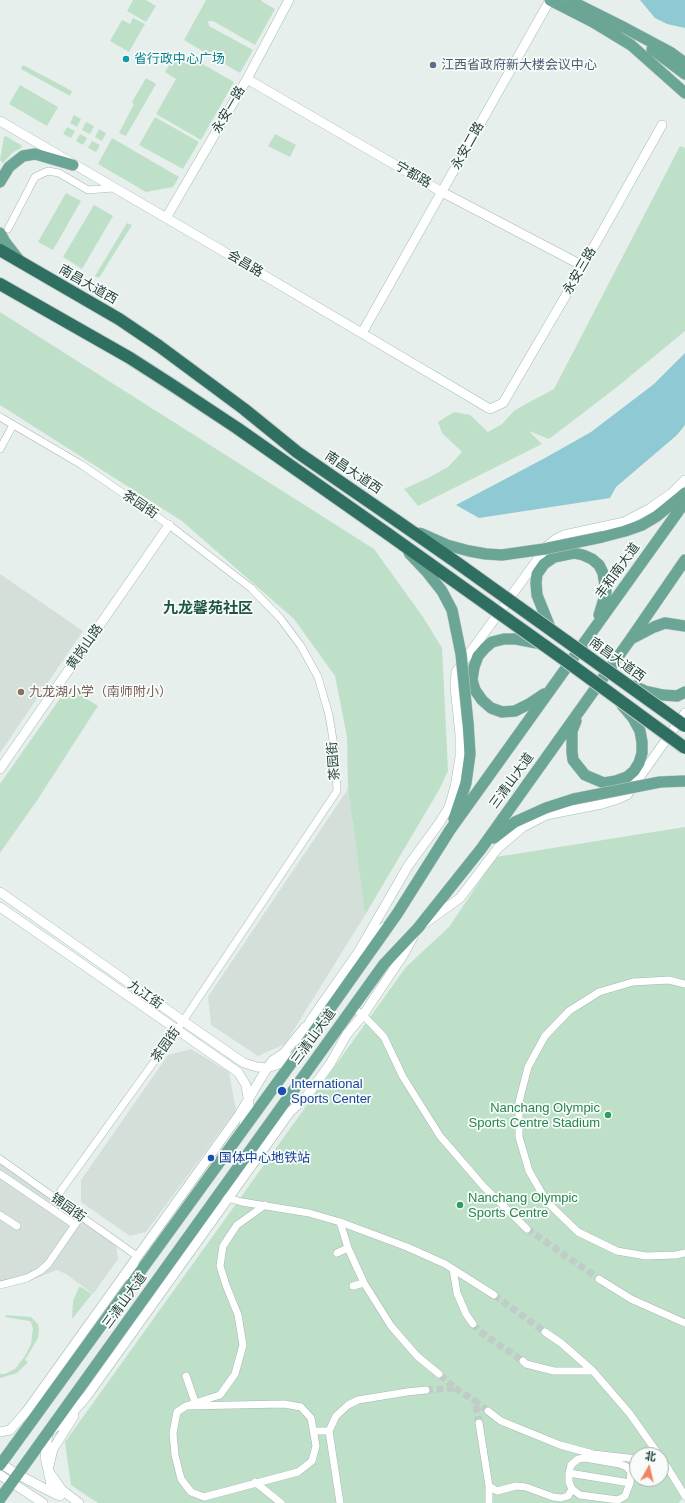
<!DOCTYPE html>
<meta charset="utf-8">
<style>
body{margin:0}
#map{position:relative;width:685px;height:1503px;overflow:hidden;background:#e6efeb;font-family:Helvetica,"Noto Sans SC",sans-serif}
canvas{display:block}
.north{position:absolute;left:629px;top:1447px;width:40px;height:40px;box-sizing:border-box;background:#f7fbf9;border:1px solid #a3b1ad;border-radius:50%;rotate:8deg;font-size:11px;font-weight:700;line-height:16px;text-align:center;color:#24423a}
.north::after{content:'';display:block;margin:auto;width:14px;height:18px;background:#f4845f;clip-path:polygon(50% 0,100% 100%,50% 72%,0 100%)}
</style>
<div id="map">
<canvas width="685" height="1503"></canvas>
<div class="north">北</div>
</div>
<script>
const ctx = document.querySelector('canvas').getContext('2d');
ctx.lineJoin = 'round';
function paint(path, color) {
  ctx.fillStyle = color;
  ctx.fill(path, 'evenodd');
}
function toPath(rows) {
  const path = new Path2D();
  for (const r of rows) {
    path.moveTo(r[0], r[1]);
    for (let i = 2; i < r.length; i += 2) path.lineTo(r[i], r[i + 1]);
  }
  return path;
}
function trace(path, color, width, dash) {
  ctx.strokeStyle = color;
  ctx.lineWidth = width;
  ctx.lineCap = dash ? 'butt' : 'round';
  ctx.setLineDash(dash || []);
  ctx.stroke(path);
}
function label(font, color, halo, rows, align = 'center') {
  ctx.font = font + ' Helvetica,"Noto Sans SC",sans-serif';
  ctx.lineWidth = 3.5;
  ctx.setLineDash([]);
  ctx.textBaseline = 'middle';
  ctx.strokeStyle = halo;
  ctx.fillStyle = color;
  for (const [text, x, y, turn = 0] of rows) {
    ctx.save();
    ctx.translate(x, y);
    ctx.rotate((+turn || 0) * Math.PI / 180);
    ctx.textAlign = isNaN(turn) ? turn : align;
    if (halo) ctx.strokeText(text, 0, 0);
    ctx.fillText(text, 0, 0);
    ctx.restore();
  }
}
paint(toPath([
 [0,574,83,631,0,753],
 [348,789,365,915,285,1044,258,1056,211,1025,208,997],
 [191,1049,229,1072,236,1110,146,1232,130,1236,81,1202,81,1180,168,1055],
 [0,1163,116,1245,118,1259,93,1294,66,1274,57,1270,21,1284,0,1289]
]), '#d4dfda');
paint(toPath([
 [133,0,146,0,156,6,146,22,127,11],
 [206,0,262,0,261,1,275,9,255,45,213,21,208,21,209,26,253,50,240,73,184,40],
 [133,18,145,24,129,52,110,41,122,20,130,24],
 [178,50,234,82,201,140,156,114,176,79,165,72],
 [23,65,72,91,70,96,21,69],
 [146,78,156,84,126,136,119,133,134,104,132,102],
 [20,85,58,107,47,126,9,104],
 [74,115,81,119,77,127,70,123],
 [155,117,199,142,183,169,139,145],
 [86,122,94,126,90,134,82,130],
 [67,127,75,131,71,138,63,134],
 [99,129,106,133,102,141,95,137],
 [80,134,87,138,83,145,76,141],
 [275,134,296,145,290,157,268,146],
 [6,136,22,146,21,148,12,153,3,163,0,160,4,137],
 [112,138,179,177,173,187,146,192,98,164],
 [92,141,100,145,96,152,88,148],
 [680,146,685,148,685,331,617,387,549,439,529,431,542,444,418,506,404,489,428,478,448,467,462,452,442,433,438,422,454,412,470,415,488,432,502,424,514,411,524,405,554,389],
 [66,193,81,201,53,250,38,242],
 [94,205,113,216,82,269,63,257],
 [127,223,132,225,99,278,95,276],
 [0,312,374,549,423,617,442,648,448,771,439,790,365,915,348,789,347,737,335,676,294,619,182,521,0,405],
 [68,687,98,706,38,799,0,853,0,784],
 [685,827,685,1494,679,1503,98,1503,71,1485,65,1442,406,967,449,927,496,857],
 [637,1455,661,1455,661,1479,637,1479],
 [79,1287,81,1287,92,1294,72,1319,73,1301],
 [6,1315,31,1317,38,1324,39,1329,38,1338,25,1360,28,1362,17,1373,0,1378,0,1374,5,1374,15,1369,25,1356,31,1344,33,1329,31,1322,29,1321,5,1317]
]), '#bfe0c8');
paint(toPath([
 [640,0,685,0,685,28,667,24,655,18],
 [685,353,685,425,677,435,616,487,610,498,479,518,456,505,545,458,591,432,654,384]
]), '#8ec9d4');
trace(toPath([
 [527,1229,599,1279],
 [494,1295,545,1332],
 [473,1324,479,1331,523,1361],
 [455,1388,475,1401],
 [426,1390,455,1388,439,1374],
 [479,1423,475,1401,488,1411]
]), '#bfccc8', 7, [7, 3.5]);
const street = toPath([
 [8,229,35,177,48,171,59,173,88,190,113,188],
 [0,417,82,465,169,525,251,588,280,618,301,646,318,677,329,715,335,752,337,791,177,1030,55,1199],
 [0,449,13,425],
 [685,984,669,980,633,982,599,992,569,1011,545,1036,528,1067,519,1102,519,1137,529,1171,547,1202,578,1232,617,1251,646,1256,676,1255,685,1253],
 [353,1008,363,1015,384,1037,403,1077,440,1136,484,1187,527,1229],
 [0,1159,137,1256,130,1281],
 [0,1174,75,1225],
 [224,1197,242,1202,309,1213,340,1222,407,1247,445,1264,494,1295],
 [0,1215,17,1226],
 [340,1222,348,1248,364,1283,391,1326,417,1356,439,1374],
 [337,1253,348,1248],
 [453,1269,457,1293,466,1314,473,1324],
 [599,1279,631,1299,685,1323],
 [0,1285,27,1278,40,1271,48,1264,81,1216],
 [353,1286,364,1283],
 [545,1332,561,1343,593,1371,630,1414,659,1455],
 [523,1361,526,1364,554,1371,593,1371],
 [186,1376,195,1402],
 [186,1406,284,1404,301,1407,311,1418,316,1446,312,1461,298,1472,204,1497,191,1492,181,1479,175,1455,173,1433,177,1412,186,1406,220,1395,235,1374,243,1345,238,1315,226,1285,220,1266,223,1246,237,1225,265,1205],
 [488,1411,501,1421,560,1445,593,1454,637,1459],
 [479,1423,489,1486,489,1503],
 [314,1431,329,1431,336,1416,348,1405,358,1400,407,1392,426,1390],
 [329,1431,340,1503],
 [661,1457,685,1496],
 [585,1458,620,1464,627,1467,631,1472,630,1483,625,1496,618,1500,580,1495,572,1489,569,1482,569,1473,571,1465,578,1459,585,1458],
 [569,1473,630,1483],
 [255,1482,281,1503],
 [489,1486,497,1491,516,1486,526,1487,553,1497,561,1498,568,1496,572,1489]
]);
const secondary = toPath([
 [247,79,442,192,583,266],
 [0,121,216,247,490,409,503,403,583,266,662,125],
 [166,218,247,79,289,0],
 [362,333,550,0],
 [0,769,169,525],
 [0,892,183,1021,244,1063,257,1067,267,1068,279,1064,298,1054,310,1021,359,951,384,927],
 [0,907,238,1072,246,1085,249,1104,249,1113,244,1124],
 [425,923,460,898,498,848,523,827,546,815,602,804,618,799,627,795,685,713],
 [359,951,408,866,440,822,449,807,455,787,460,757,460,735,455,686,456,672,548,545,556,539,564,535,624,522,649,509,672,493,685,480],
 [74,1416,53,1449,48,1470,62,1490,79,1503],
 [0,1432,10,1430,26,1412,239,1115,267,1068,272,1061,284,1053,305,1027],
 [0,1463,17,1474,57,1495],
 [0,1475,43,1503],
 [60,1496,51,1485,48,1470,45,1457,48,1433,67,1419,87,1396,290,1112,306,1097,330,1064,347,1034,363,1015,402,957,413,937]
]);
const primary = toPath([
 [550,0,593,22,631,45,685,93],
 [569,0,625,28,670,52,685,63],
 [652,49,685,74],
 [0,182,9,167,23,156,35,154,73,165],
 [0,233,5,242,19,260],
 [602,537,625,531,642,525,657,516,685,493],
 [551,630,537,595,536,583,537,574,544,564,554,557,574,553,583,555,592,559,599,565,603,573,606,592,599,615],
 [633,638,654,627,665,623,685,626],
 [542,644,516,639,504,639,492,642,485,648,478,656,474,667,472,680,475,690,482,700,491,708,502,712,515,711,529,704,544,694],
 [634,686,645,691,663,695,677,696,685,692],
 [576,721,572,731,572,752,573,760,585,775,604,783,616,781,627,777,634,771,639,763,642,753,642,742,640,731,633,718,622,705],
 [454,819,466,783,470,754,468,723],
 [494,838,515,822,546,808,574,799],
 [0,1465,298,1054,397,914,450,830,685,502],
 [0,1499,384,964,418,928,481,849,630,640,685,560]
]);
const highway = toPath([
 [0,250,119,319,159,346,244,409,297,452,397,521],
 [0,284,130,358,172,385,237,428,388,534]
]);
trace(street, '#a8b8b2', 8);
trace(secondary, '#a4bbb3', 10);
trace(primary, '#c2cac8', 12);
trace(highway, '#c2cac8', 14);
trace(street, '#fff', 7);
trace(secondary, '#fff', 9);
trace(primary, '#6aa596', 11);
trace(highway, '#2f6f62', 12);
const primaryBridge = toPath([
 [420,533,447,545,469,551,486,554,502,555,544,549,602,537],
 [409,553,427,572,442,591,452,610,461,654,468,723],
 [574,799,660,782,685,781]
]);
const highwayBridge = toPath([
 [397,521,456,562,685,726],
 [388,534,562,658,685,748]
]);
trace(primaryBridge, '#c2cac8', 12, []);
trace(highwayBridge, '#c2cac8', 14, []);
trace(primaryBridge, '#6aa596', 11);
trace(highwayBridge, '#2f6f62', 12);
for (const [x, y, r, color] of [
 [126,59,4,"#0f9aa8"],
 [433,65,4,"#5c6f8a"],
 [21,692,4,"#8d6e63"],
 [282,1091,5,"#1a4fb4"],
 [608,1115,4,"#2e9e5b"],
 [211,1158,4,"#1a4fb4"],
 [460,1205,4,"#2e9e5b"]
]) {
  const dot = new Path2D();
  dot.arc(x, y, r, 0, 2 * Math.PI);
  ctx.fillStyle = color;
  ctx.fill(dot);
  trace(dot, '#f7fbf9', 1.5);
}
label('13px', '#0d838f', '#f7fbf9', [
 ["省行政中心广场",134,59]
], 'left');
label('13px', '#4e5e75', '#f7fbf9', [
 ["江西省政府新大楼会议中心",441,65]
], 'left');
label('13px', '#24423a', '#f7fbf9', [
 ["永安一路",229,110,-60],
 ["永安二路",468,146,-61],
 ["宁都路",413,175,30],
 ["会昌路",245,264,31],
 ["永安三路",580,271,-60],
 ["南昌大道西",88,285,30],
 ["南昌大道西",353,473,34],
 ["茶园街",140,505,34],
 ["丰和南大道",618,571,-54],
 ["黄岗山路",85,647,-55],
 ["南昌大道西",617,660,36],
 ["茶园街",334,761,-94],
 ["三清山大道",512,781,-54],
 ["九江街",145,995,35],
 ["三清山大道",314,1037,-54],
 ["茶园街",166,1045,-55],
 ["锦园街",68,1208,35],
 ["三清山大道",125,1301,-54]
]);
label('13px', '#785e54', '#f7fbf9', [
 ["九龙湖小学（南师附小）",29,692]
], 'left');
label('13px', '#164399', '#f7fbf9', [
 ["International",291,1084],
 ["Sports Center",291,1099],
 ["国体中心地铁站",219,1158]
], 'left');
label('13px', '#27864d', '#f7fbf9', [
 ["Nanchang Olympic",600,1108],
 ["Sports Centre Stadium",600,1123],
 ["Nanchang Olympic",468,1198,"left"],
 ["Sports Centre",468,1213,"left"]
], 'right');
label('bold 15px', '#1f5548', '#f7fbf9', [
 ["九龙馨苑社区",208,609]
]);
</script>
